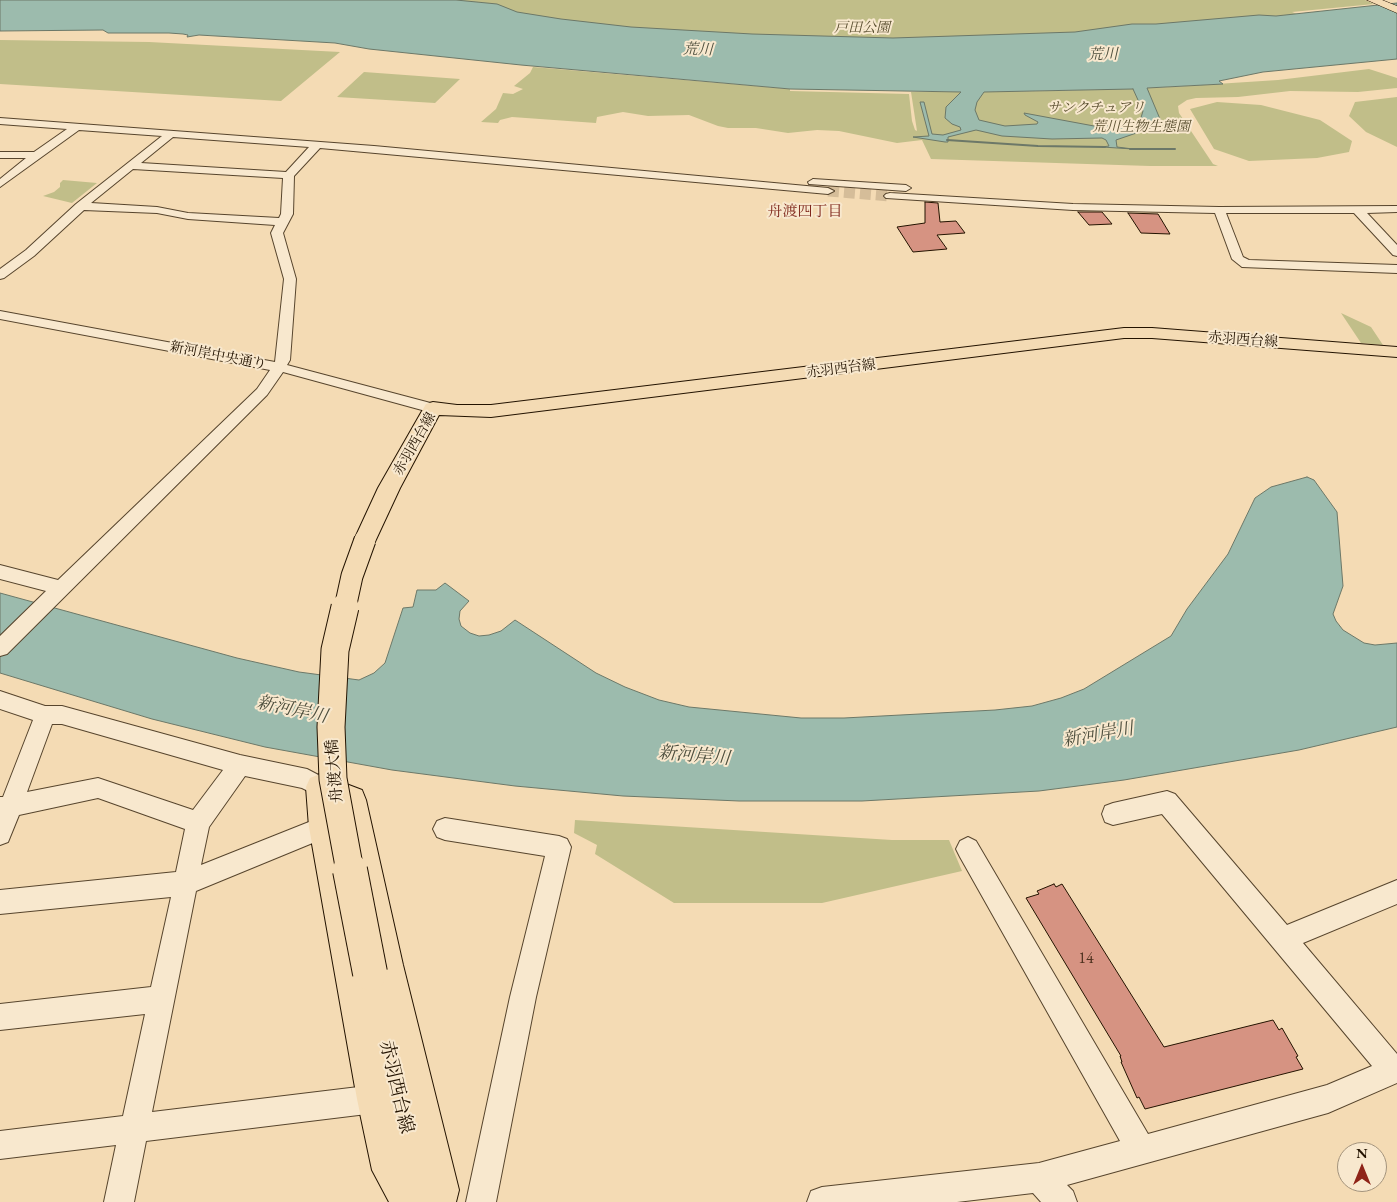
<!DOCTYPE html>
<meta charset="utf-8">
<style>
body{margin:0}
#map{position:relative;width:1397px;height:1202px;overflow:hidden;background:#f4dbb4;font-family:"EB Garamond",serif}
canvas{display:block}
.north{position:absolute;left:1337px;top:1142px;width:50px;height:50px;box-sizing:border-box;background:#f8e8ce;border:1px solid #a3937c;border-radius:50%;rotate:0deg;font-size:14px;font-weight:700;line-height:20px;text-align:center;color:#231300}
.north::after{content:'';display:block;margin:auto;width:18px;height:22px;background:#8f2418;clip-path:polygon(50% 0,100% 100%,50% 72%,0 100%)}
</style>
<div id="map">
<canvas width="1397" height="1202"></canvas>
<div class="north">N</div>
</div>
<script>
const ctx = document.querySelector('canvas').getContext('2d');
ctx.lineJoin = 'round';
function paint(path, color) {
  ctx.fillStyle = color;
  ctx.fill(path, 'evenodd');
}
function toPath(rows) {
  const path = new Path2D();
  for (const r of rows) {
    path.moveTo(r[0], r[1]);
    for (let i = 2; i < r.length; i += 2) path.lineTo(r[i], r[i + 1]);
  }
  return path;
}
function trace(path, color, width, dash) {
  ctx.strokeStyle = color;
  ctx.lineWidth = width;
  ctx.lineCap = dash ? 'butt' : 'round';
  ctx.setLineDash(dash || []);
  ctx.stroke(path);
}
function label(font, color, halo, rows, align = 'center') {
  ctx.font = font + ' "EB Garamond","Noto Serif JP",serif';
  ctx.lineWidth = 4;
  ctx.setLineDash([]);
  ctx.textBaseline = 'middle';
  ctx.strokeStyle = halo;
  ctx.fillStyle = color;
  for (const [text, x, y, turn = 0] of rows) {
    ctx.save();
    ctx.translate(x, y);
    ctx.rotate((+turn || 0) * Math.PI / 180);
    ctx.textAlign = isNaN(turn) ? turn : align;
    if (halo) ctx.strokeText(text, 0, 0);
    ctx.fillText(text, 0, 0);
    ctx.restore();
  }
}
paint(toPath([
 [0,0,1365,0,1374,4,1292,12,1356,37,1118,55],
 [0,40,149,42,340,52,281,101,0,84],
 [533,67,790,89,790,91,909,94,912,121,915,130,917,131,911,92,1050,91,1170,87,1278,80,1369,69,1397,78,1397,88,1358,92,1290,91,1238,97,1196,98,1187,100,1178,106,1179,113,1213,164,1218,166,1150,166,931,159,922,140,897,143,839,131,817,130,788,133,756,128,728,128,718,126,689,115,648,116,623,112,597,117,596,123,512,117,500,120,498,123,481,122,496,109,503,93,513,94,523,89,514,86,530,73],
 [364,72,460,79,435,103,337,97],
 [1397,97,1397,147,1366,132,1349,116,1355,102],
 [1217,102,1261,105,1320,120,1352,141,1349,152,1317,158,1249,161,1214,149,1190,109],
 [63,180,97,183,72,203,43,196,54,192,60,187,60,183],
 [1341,313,1371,327,1383,345,1361,343],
 [575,820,892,840,949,840,962,871,822,903,674,903,595,854,597,845,574,833]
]), '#c1be89');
const water = toPath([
 [0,0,456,0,497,4,517,12,561,19,631,27,752,34,893,38,1075,32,1132,24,1156,24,1259,15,1276,16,1397,3,1397,59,1263,72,1219,81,1223,84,1147,88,1160,119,1159,124,1154,127,1116,140,1117,147,1133,149,1102,147,1109,146,1106,140,1102,138,1052,139,1002,136,976,130,948,137,948,142,945,142,913,137,929,136,920,102,924,102,932,134,943,135,961,130,960,127,952,124,945,118,946,107,961,92,790,89,521,65,369,49,335,43,199,35,187,37,188,35,183,34,169,33,108,33,103,30,0,31,0,0],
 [1133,89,1143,111,1140,121,1126,124,1094,126,1024,113,1025,115,1038,122,1037,124,1005,126,979,120,975,110,977,102,984,92,1133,89],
 [1307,477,1314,480,1337,512,1343,586,1333,614,1336,621,1343,630,1364,643,1375,645,1397,643,1397,727,1299,750,1124,780,1039,791,862,801,739,801,623,796,515,786,392,770,265,747,152,719,0,673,0,593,237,658,299,672,359,680,374,673,385,663,403,608,413,607,417,590,436,590,445,583,469,601,460,611,459,619,461,626,470,633,479,636,489,635,501,631,515,620,596,673,625,687,659,700,689,707,801,718,844,718,995,710,1032,706,1061,698,1084,689,1171,636,1187,609,1228,554,1255,498,1271,487,1307,477]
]);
paint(water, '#9cbbad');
trace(water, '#6c7868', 1);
trace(toPath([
 [947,140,1038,146,1105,147],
 [1130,149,1175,149]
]), '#6c7868', 2);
const building = toPath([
 [925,202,938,203,940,222,956,221,965,233,937,235,947,249,913,252,897,227,925,223,925,202],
 [1078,212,1102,212,1112,224,1089,225,1078,212],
 [1128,213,1158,214,1170,234,1141,233,1128,213],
 [1054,884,1056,887,1062,884,1164,1047,1273,1020,1279,1030,1282,1028,1298,1056,1296,1057,1303,1069,1145,1109,1139,1097,1137,1098,1121,1062,1122,1062,1120,1056,1121,1056,1026,898,1039,894,1037,891,1054,884]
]);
paint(building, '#d69382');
trace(building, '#231300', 1);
trace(toPath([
 [828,191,890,196]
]), '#d5bd99', 11, [11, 5]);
const minor = toPath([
 [0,118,374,146,828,188,834,191,828,194,320,148,294,176,293,214,283,233,296,279,290,360,287,365,438,405,441,408,438,411,433,413,283,372,267,395,7,654,0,656,0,636,46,591,0,579,0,565,58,580,257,389,270,370,0,319,0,311,275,362,284,279,271,233,275,225,188,219,157,213,84,210,34,256,4,278,0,279,0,269,26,250,76,204,162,136,79,130,0,187,0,179,26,158,0,158,0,152,34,152,67,129,0,124,0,118],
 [173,137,309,147,286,172,141,163,173,137],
 [133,169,283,178,281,214,279,218,188,213,157,207,91,203,133,169],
 [813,179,906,185,911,188,906,191,809,184,808,182,813,179],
 [890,193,1073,204,1219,207,1397,206,1397,212,1367,213,1397,245,1397,256,1393,255,1354,213,1226,213,1243,257,1249,260,1397,265,1397,273,1242,267,1232,259,1215,213,1073,210,886,198,884,196,886,194,890,193],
 [0,691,45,706,62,706,240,755,307,769,328,780,331,787,328,794,320,797,302,788,245,776,209,827,201,865,324,816,332,819,336,827,332,835,196,891,152,1112,375,1085,385,1089,389,1099,385,1109,375,1113,146,1141,134,1202,104,1202,116,1145,0,1159,0,1131,123,1116,145,1014,0,1030,0,1004,151,987,171,897,0,914,0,890,176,872,185,829,98,798,19,815,8,842,0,845,0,797,3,797,33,720,0,709,0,691],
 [52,724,62,724,223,770,193,810,98,778,27,792,52,724],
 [1167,791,1175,794,1287,925,1397,880,1397,904,1303,943,1397,1054,1397,1083,1328,1113,1067,1185,1073,1191,1077,1202,1041,1202,1033,1193,957,1202,807,1202,811,1191,822,1187,1039,1163,1120,1141,960,857,956,849,960,841,968,837,976,841,1148,1134,1327,1085,1372,1066,1162,814,1113,825,1105,822,1102,814,1105,806,1113,803,1167,791],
 [445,818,559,836,567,839,571,847,536,997,496,1202,466,1202,510,997,545,856,445,840,437,837,433,829,437,821,445,818]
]);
const major = toPath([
 [1124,328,1152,328,1397,347,1397,357,1152,338,1124,338,491,417,439,415,400,488,373,546,365,548,357,546,354,540,378,488,426,404,433,402,457,405,491,405,1124,328],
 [320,774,362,790,366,800,403,965,459,1190,456,1202,389,1202,372,1170,357,1099,309,827,306,787,310,778,320,774],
 [336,807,339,809,369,957,365,959,336,807]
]);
const highway = toPath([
 [1367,0,1382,0,1397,6,1397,13,1367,0]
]);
trace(minor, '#57452d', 2);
trace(major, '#231300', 2);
trace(highway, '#231300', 1);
paint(minor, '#f8e8ce');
paint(major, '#f4dbb4');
paint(highway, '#f4dbb4');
const majorBridgeFar2 = toPath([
 [345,608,352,576,365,540]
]);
const majorBridgeFar1 = toPath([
 [345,607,335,650,331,727,333,779,350,871]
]);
const majorBridge = toPath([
 [350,870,370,973]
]);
trace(majorBridgeFar2, '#231300', 23, []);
trace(majorBridgeFar1, '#231300', 29, []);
trace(majorBridge, '#231300', 36, []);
trace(majorBridgeFar2, '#f4dbb4', 21);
trace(majorBridgeFar1, '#f4dbb4', 27);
trace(majorBridge, '#f4dbb4', 34);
label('italic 14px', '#5a4f30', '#f8e8ce', [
 ["戸田公園",862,28],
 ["サンクチュアリ",1096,108],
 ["荒川生物生態園",1141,127]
]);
label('14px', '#231300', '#f8e8ce', [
 ["赤羽西台線",1243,340,4],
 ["新河岸中央通り",218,356,11],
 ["赤羽西台線",841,369,-7],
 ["赤羽西台線",415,444,-60]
]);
label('italic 15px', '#4d4e3d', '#f8e8ce', [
 ["荒川",698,50,2],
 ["荒川",1103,55,-1]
]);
label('15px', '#7a1f14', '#f8e8ce', [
 ["舟渡四丁目",805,212]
]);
label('16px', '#231300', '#f8e8ce', [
 ["舟渡大橋",335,771,-95]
]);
label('16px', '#503320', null, [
 ["14",1086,959]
]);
label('italic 18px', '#4d4e3d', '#f8e8ce', [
 ["新河岸川",292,710,12],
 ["新河岸川",1098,735,-10],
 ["新河岸川",694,756,5]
]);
label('19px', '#231300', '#f8e8ce', [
 ["赤羽西台線",396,1087,77]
]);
</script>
